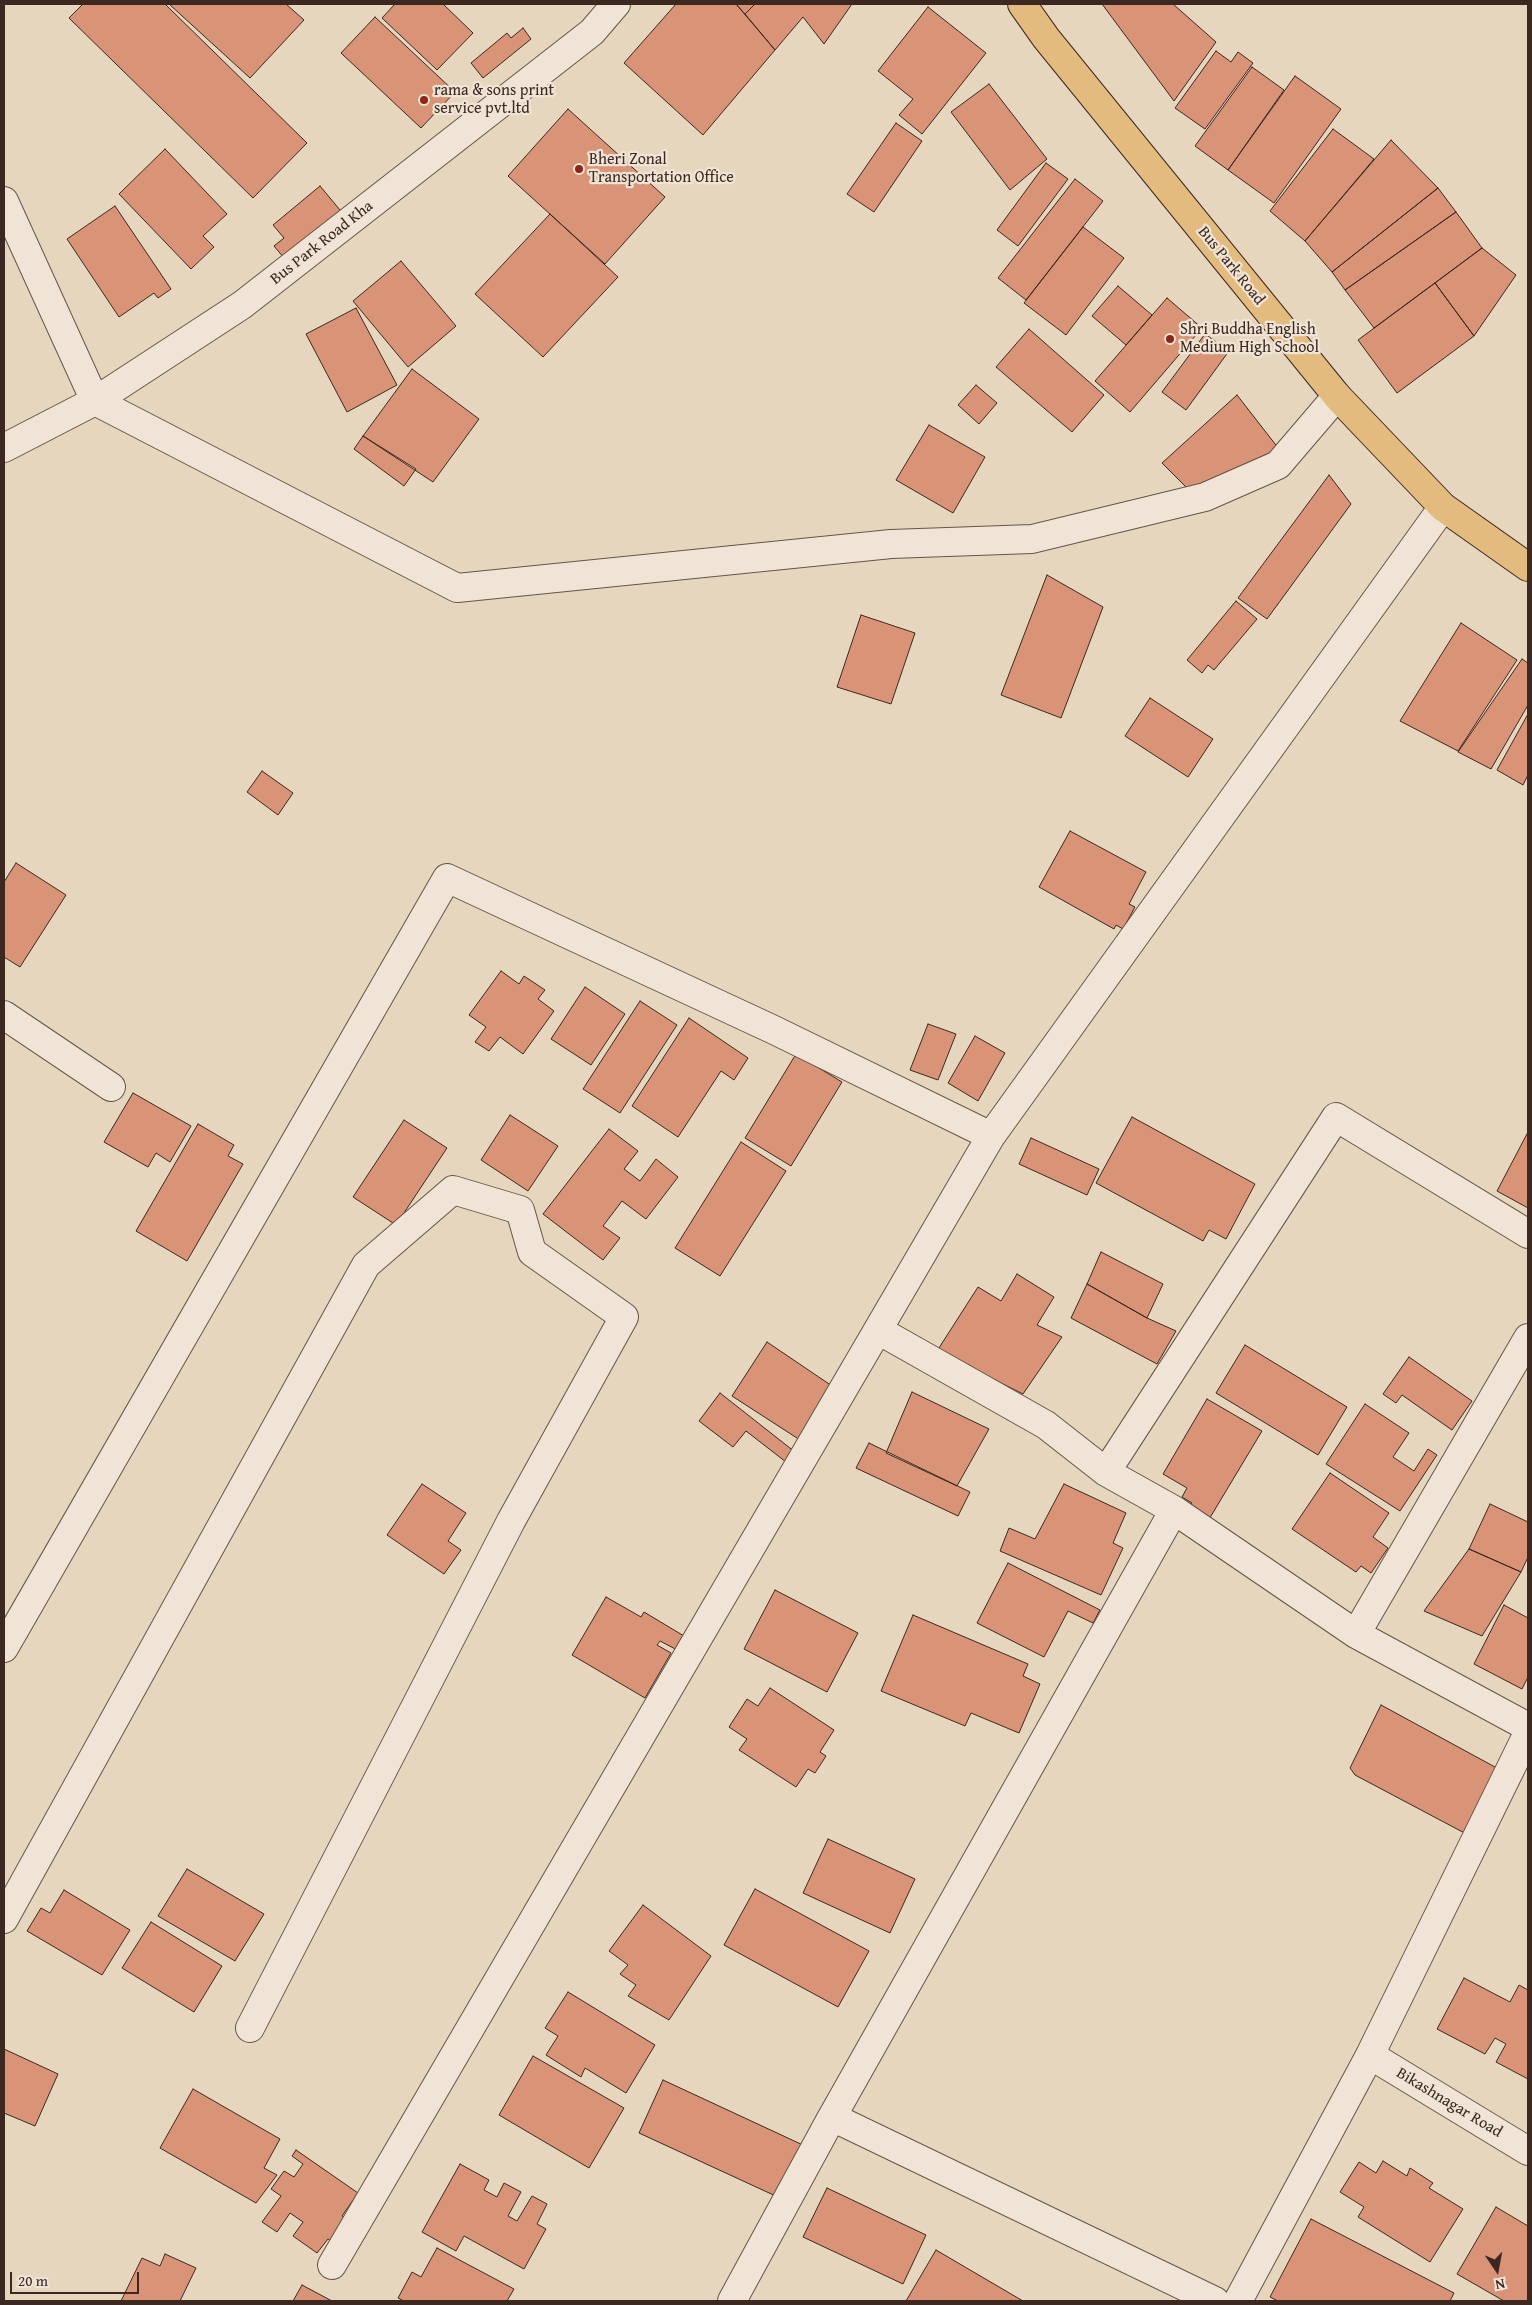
<!DOCTYPE html>
<style>
body{margin:0}
#map{position:relative;width:1532px;height:2305px;overflow:hidden;background:#e7d6be;font-family:"Gentium Book Plus",serif}
canvas{display:block}
.frame{position:absolute;inset:0;border:5px solid #3c2820;pointer-events:none}
.north{position:absolute;left:1472px;top:2245px;width:50px;height:50px;-webkit-text-stroke:4px #efe4d5;paint-order:stroke;rotate:168deg;font-size:14px;font-weight:700;line-height:20px;text-align:center;color:#3c2820}
.north::after{content:'';display:block;margin:auto;width:18px;height:22px;background:#3c2820;clip-path:polygon(50% 0,100% 100%,50% 72%,0 100%)}
.scale{position:absolute;left:10px;top:2272px;width:129px;height:22px;box-sizing:border-box;border:2px solid #3c2820;border-top:0;padding-left:6px;font-size:15px;line-height:18px;white-space:nowrap;color:#3c2820;-webkit-text-stroke:4px #efe4d5;paint-order:stroke}
</style>
<div id="map">
<canvas width="1532" height="2305"></canvas>
<div class="frame"></div>
<div class="north">N</div>
<div class="scale">20 m</div>
</div>
<script>
const ctx = document.querySelector('canvas').getContext('2d');
ctx.lineJoin = 'round';
function paint(path, color) {
  ctx.fillStyle = color;
  ctx.fill(path, 'evenodd');
}
function toPath(rows) {
  const path = new Path2D();
  for (const r of rows) {
    path.moveTo(r[0], r[1]);
    for (let i = 2; i < r.length; i += 2) path.lineTo(r[i], r[i + 1]);
  }
  return path;
}
function trace(path, color, width, dash) {
  ctx.strokeStyle = color;
  ctx.lineWidth = width;
  ctx.lineCap = dash ? 'butt' : 'round';
  ctx.setLineDash(dash || []);
  ctx.stroke(path);
}
function label(font, color, halo, rows, align = 'center') {
  ctx.font = font + ' "Gentium Book Plus",serif';
  ctx.lineWidth = 4.5;
  ctx.setLineDash([]);
  ctx.textBaseline = 'middle';
  ctx.strokeStyle = halo;
  ctx.fillStyle = color;
  for (const [text, x, y, turn = 0] of rows) {
    ctx.save();
    ctx.translate(x, y);
    ctx.rotate((+turn || 0) * Math.PI / 180);
    ctx.textAlign = isNaN(turn) ? turn : align;
    if (halo) ctx.strokeText(text, 0, 0);
    ctx.fillText(text, 0, 0);
    ctx.restore();
  }
}
const building = toPath([
 [83,4,165,4,307,143,253,198,69,18,83,4],
 [169,4,286,4,304,20,250,78,169,4],
 [395,4,443,4,473,33,437,70,382,18,395,4],
 [676,4,736,4,775,50,703,135,624,63,676,4],
 [736,4,755,4,745,14,736,4],
 [755,4,852,4,824,44,803,17,775,50,745,14,755,4],
 [1102,4,1173,4,1216,42,1174,101,1102,4],
 [928,7,986,53,922,134,899,115,913,99,878,71,928,7],
 [375,17,455,92,421,128,341,53,375,17],
 [523,28,531,39,483,78,471,63,507,33,511,38,523,28],
 [1216,51,1231,62,1238,52,1253,63,1205,129,1175,108,1216,51],
 [1252,67,1284,90,1228,170,1195,146,1252,67],
 [1295,76,1341,109,1274,203,1228,170,1295,76],
 [989,84,1047,159,1010,190,951,112,989,84],
 [568,109,665,197,605,264,508,176,568,109],
 [896,123,922,141,874,212,847,194,896,123],
 [1333,129,1374,159,1305,241,1270,211,1333,129],
 [1391,140,1438,188,1332,272,1305,241,1391,140],
 [165,149,227,214,203,236,214,247,191,269,119,194,165,149],
 [1046,163,1068,179,1018,246,997,230,1046,163],
 [1075,179,1103,201,1026,300,998,278,1075,179],
 [320,186,345,216,289,264,274,246,284,238,273,225,320,186],
 [1438,188,1456,212,1345,290,1332,272,1438,188],
 [115,206,171,289,158,298,154,293,119,317,67,239,115,206],
 [1456,212,1482,248,1374,328,1345,290,1456,212],
 [550,214,618,277,543,357,475,294,550,214],
 [1083,227,1124,258,1066,335,1024,303,1083,227],
 [1482,248,1516,275,1474,336,1435,283,1482,248],
 [401,261,456,326,408,367,353,301,401,261],
 [1435,283,1474,336,1397,393,1358,340,1435,283],
 [1118,286,1152,315,1126,345,1092,316,1118,286],
 [1167,298,1202,328,1130,412,1095,381,1167,298],
 [356,308,397,385,347,412,306,334,356,308],
 [1029,329,1104,395,1072,432,996,367,1029,329],
 [1205,334,1229,351,1186,410,1162,392,1205,334],
 [412,369,479,419,433,482,363,436,412,369],
 [976,385,997,403,979,424,958,405,976,385],
 [1237,395,1279,449,1188,489,1162,463,1237,395],
 [929,425,985,457,953,513,896,480,929,425],
 [363,436,416,469,404,486,354,449,363,436],
 [1329,475,1351,504,1267,619,1238,598,1329,475],
 [1047,575,1103,607,1061,718,1001,695,1047,575],
 [1236,601,1257,619,1214,670,1208,665,1202,673,1187,660,1236,601],
 [861,615,915,633,891,704,837,687,861,615],
 [1461,623,1517,660,1458,751,1400,721,1461,623],
 [1522,659,1528,663,1528,705,1491,769,1458,752,1522,659],
 [1150,698,1213,739,1188,777,1125,736,1150,698],
 [1528,714,1528,775,1523,785,1497,770,1528,714],
 [262,771,293,793,278,815,247,792,262,771],
 [1070,831,1146,872,1129,904,1135,907,1123,929,1116,925,1114,929,1039,887,1070,831],
 [16,863,66,895,20,967,4,957,4,882,16,863],
 [501,971,519,984,524,976,545,990,538,999,554,1011,523,1054,500,1037,489,1051,475,1042,486,1027,469,1015,501,971],
 [585,987,625,1014,591,1065,551,1039,585,987],
 [640,1001,677,1025,620,1113,583,1089,640,1001],
 [689,1018,748,1058,734,1080,721,1071,678,1137,632,1106,689,1018],
 [928,1024,956,1034,938,1080,910,1070,928,1024],
 [975,1036,1005,1053,978,1101,948,1083,975,1036],
 [796,1054,842,1082,791,1166,745,1138,796,1054],
 [133,1093,191,1126,170,1162,156,1153,148,1167,104,1142,133,1093],
 [510,1115,558,1146,528,1191,481,1160,510,1115],
 [1132,1117,1255,1184,1226,1239,1209,1230,1203,1241,1096,1183,1132,1117],
 [404,1120,447,1148,396,1225,353,1197,404,1120],
 [198,1124,234,1145,228,1156,243,1164,187,1261,136,1231,198,1124],
 [609,1129,638,1151,624,1169,640,1181,656,1159,678,1177,646,1219,622,1201,603,1226,620,1238,603,1260,543,1214,609,1129],
 [1528,1132,1528,1208,1497,1191,1528,1132],
 [1031,1138,1099,1169,1087,1195,1019,1164,1031,1138],
 [741,1142,786,1171,720,1276,675,1248,741,1142],
 [1101,1252,1163,1284,1147,1318,1087,1284,1101,1252],
 [1017,1274,1054,1297,1037,1325,1062,1337,1023,1394,937,1351,978,1287,1001,1301,1017,1274],
 [1087,1284,1147,1318,1176,1331,1157,1364,1071,1318,1087,1284],
 [767,1342,835,1388,800,1440,732,1396,767,1342],
 [1245,1345,1347,1407,1318,1455,1216,1393,1245,1345],
 [1409,1357,1472,1401,1452,1430,1402,1395,1396,1403,1383,1394,1409,1357],
 [912,1392,989,1429,957,1486,886,1453,912,1392],
 [720,1393,795,1452,786,1462,746,1431,733,1447,699,1421,720,1393],
 [1207,1399,1262,1431,1208,1521,1188,1508,1192,1503,1182,1497,1187,1488,1163,1474,1207,1399],
 [1365,1404,1409,1433,1393,1457,1414,1471,1428,1449,1437,1455,1400,1511,1326,1464,1365,1404],
 [869,1443,970,1492,958,1516,856,1468,869,1443],
 [1330,1473,1389,1513,1373,1537,1388,1548,1371,1573,1361,1566,1356,1572,1292,1529,1330,1473],
 [422,1484,466,1513,448,1541,461,1550,444,1574,387,1535,422,1484],
 [1064,1484,1126,1513,1113,1543,1123,1548,1101,1595,1000,1551,1009,1528,1035,1539,1064,1484],
 [1490,1504,1528,1522,1528,1557,1521,1572,1469,1549,1490,1504],
 [1469,1549,1521,1572,1482,1636,1424,1611,1469,1549],
 [1008,1563,1100,1610,1093,1623,1068,1611,1044,1657,977,1623,1008,1563],
 [775,1590,858,1633,827,1692,744,1649,775,1590],
 [606,1597,641,1617,644,1612,689,1639,681,1652,660,1641,657,1645,671,1653,645,1698,572,1655,606,1597],
 [1504,1605,1528,1618,1528,1677,1522,1689,1474,1664,1504,1605],
 [913,1615,1028,1664,1023,1676,1040,1684,1019,1733,971,1713,965,1726,881,1691,913,1615],
 [770,1688,834,1730,820,1752,826,1756,815,1773,808,1769,796,1787,739,1750,747,1739,729,1727,747,1699,758,1706,770,1688],
 [1381,1705,1506,1773,1472,1837,1355,1775,1350,1768,1381,1705],
 [828,1839,915,1879,890,1933,803,1893,828,1839],
 [187,1869,264,1914,235,1961,158,1916,187,1869],
 [755,1889,869,1951,838,2007,724,1945,755,1889],
 [64,1890,130,1930,102,1975,27,1931,41,1908,50,1913,64,1890],
 [643,1905,711,1956,669,2020,628,1996,636,1985,620,1974,628,1965,609,1951,643,1905],
 [151,1922,222,1966,194,2012,122,1968,151,1922],
 [1464,1978,1510,2002,1519,1985,1528,1990,1528,2079,1496,2062,1506,2044,1495,2038,1485,2054,1437,2029,1464,1978],
 [568,1992,655,2045,626,2093,585,2068,581,2077,546,2055,558,2036,545,2028,568,1992],
 [4,2049,58,2074,35,2126,4,2113,4,2049],
 [533,2056,624,2108,589,2168,499,2115,533,2056],
 [663,2080,805,2146,780,2198,639,2133,663,2080],
 [193,2089,280,2139,264,2168,277,2175,256,2203,160,2148,193,2089],
 [296,2150,358,2193,342,2216,349,2221,333,2243,328,2239,317,2253,293,2236,303,2222,290,2213,277,2232,262,2222,281,2196,271,2189,284,2171,294,2177,303,2164,292,2156,296,2150],
 [1383,2161,1407,2176,1410,2168,1433,2183,1429,2188,1463,2209,1430,2262,1358,2217,1364,2207,1340,2192,1359,2162,1376,2173,1383,2161],
 [460,2164,489,2180,484,2190,497,2197,504,2183,521,2192,508,2216,517,2221,532,2196,547,2204,537,2224,546,2229,524,2269,464,2236,456,2251,422,2232,460,2164],
 [827,2188,926,2235,903,2284,803,2237,827,2188],
 [1496,2207,1528,2226,1528,2301,1504,2301,1457,2274,1496,2207],
 [1311,2219,1454,2293,1450,2301,1278,2301,1270,2297,1311,2219],
 [437,2248,514,2289,507,2301,404,2301,398,2298,412,2272,421,2277,437,2248],
 [936,2250,1023,2301,906,2301,936,2250],
 [165,2254,196,2268,180,2301,121,2301,142,2258,160,2266,165,2254],
 [302,2285,332,2301,293,2301,302,2285]
]);
paint(building, '#d99377');
trace(building, '#3c2820', 1);
const minor = toPath([
 [4,201,95,401,457,588,891,544,1032,539,1205,497,1278,465,1337,396],
 [4,448,95,401,242,305,592,32,616,4],
 [4,1015,111,1087],
 [878,1330,1046,1425,1106,1472,1174,1510],
 [1106,1472,1336,1117,1528,1234],
 [1356,1634,1528,1338],
 [4,1648,447,878,774,1030,991,1136],
 [4,1919,366,1265,453,1190,520,1210,532,1252,624,1317,511,1521,250,2028],
 [1370,2055,1528,2151],
 [332,2265,991,1136,1443,507],
 [732,2301,832,2117],
 [1215,2301,832,2117,1174,1510,1356,1634,1528,1727],
 [1238,2301,1370,2055,1528,1733]
]);
const major = toPath([
 [1022,4,1046,38,1337,396,1443,507,1528,567]
]);
trace(minor, '#675448', 30);
trace(major, '#3c2820', 30);
trace(minor, '#efe4d5', 28);
trace(major, '#e4bb7f', 28);
for (const [x, y, r, color] of [
 [424,100,5,"#8f2418"],
 [579,169,5,"#8f2418"],
 [1170,339,5,"#8f2418"]
]) {
  const dot = new Path2D();
  dot.arc(x, y, r, 0, 2 * Math.PI);
  ctx.fillStyle = color;
  ctx.fill(dot);
  trace(dot, '#efe4d5', 2);
}
label('16px', '#3c2820', '#efe4d5', [
 ["rama & sons print",434,91],
 ["service pvt.ltd",434,109],
 ["Bheri Zonal",589,160],
 ["Transportation Office",589,178],
 ["Shri Buddha English",1180,330],
 ["Medium High School",1180,348]
], 'left');
label('16px', '#3c2820', '#efe4d5', [
 ["Bus Park Road Kha",322,243,-38],
 ["Bus Park Road",1231,266,51],
 ["Bikashnagar Road",1449,2103,31]
]);
</script>
